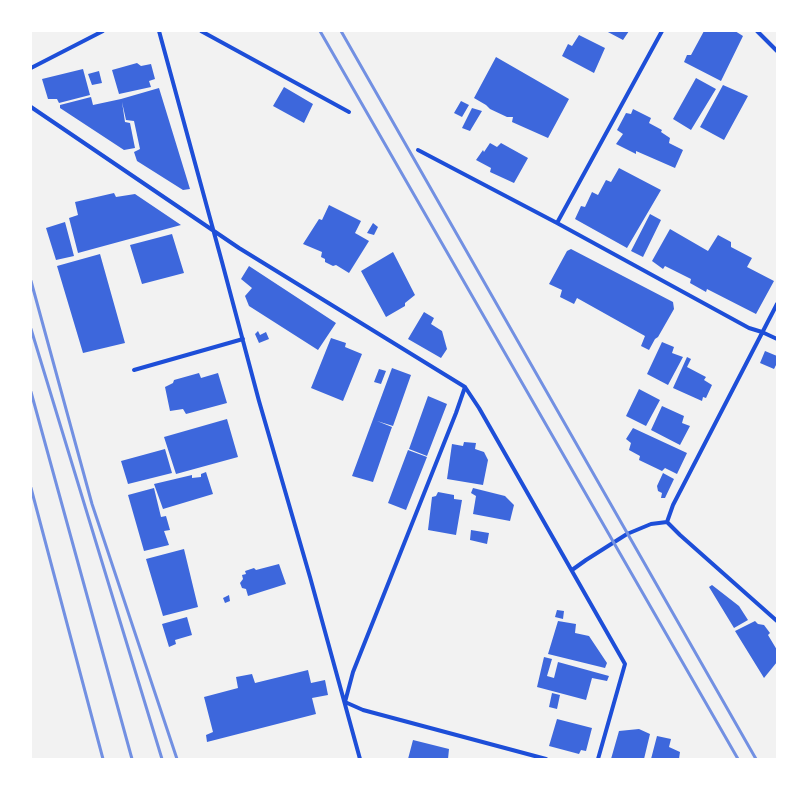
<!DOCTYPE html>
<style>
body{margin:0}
#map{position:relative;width:808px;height:790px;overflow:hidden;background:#f2f2f2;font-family:Ubuntu,sans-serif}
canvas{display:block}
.frame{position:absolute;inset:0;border:32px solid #fff;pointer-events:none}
</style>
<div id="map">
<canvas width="808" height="790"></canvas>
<div class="frame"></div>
</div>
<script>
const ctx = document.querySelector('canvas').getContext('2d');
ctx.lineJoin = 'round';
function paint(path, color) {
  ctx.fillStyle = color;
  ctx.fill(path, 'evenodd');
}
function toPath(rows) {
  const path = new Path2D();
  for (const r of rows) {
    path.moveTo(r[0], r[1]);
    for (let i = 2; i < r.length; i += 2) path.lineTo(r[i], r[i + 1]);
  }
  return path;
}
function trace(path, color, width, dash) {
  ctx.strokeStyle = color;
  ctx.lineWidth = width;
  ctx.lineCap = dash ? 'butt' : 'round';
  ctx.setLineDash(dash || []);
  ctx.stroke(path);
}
paint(toPath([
 [606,31,629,31,623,40],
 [704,31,735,31,743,36,721,81,684,62,687,55,691,55],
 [579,35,605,48,594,73,562,56,568,44,572,46],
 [496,57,569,99,548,138,512,122,513,117,507,117,490,109,486,105,474,98],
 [137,63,141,66,151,64,155,79,149,81,151,87,119,94,112,70],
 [83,69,90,95,59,103,57,99,48,99,42,79],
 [99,71,102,83,92,85,88,74],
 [696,78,716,89,691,130,673,119],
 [723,85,748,96,724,140,700,127],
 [284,87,313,104,304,123,273,106],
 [159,88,190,189,183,190,137,161,134,152,140,149,134,121,126,120,122,102,125,122,130,123,135,148,124,150,60,108,60,105,91,97,93,105,121,99],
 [461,101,469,105,462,117,454,113],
 [472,108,482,111,470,131,462,128],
 [633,109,651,118,649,123,662,130,661,132,670,138,669,143,683,150,675,168,636,151,636,154,616,144,623,134,617,130,626,113,631,114],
 [490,143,497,147,501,143,528,158,514,183,490,172,491,168,476,160,483,150,484,152],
 [619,168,661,190,627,248,575,219,581,206,585,207,592,192,598,195,606,180,611,182],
 [114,193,116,197,135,194,181,225,78,253,69,218,78,215,75,202],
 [329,205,361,221,355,233,369,241,349,273,336,265,333,266,325,262,325,259,321,257,322,252,303,244,319,219,322,220],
 [650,214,661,220,643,257,631,251],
 [65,222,74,256,56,260,46,228],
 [373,223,378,227,374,235,367,233],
 [670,229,708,251,718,235,731,242,731,247,752,258,747,267,774,281,756,314,707,289,706,292,690,283,691,279,665,266,663,269,652,261],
 [172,234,184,273,142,284,130,245],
 [571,249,673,302,674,309,658,337,655,339,649,350,641,346,645,336,577,298,574,304,560,297,562,290,549,284,567,251],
 [393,252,415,295,405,303,405,306,386,317,361,271],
 [100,254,125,343,83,353,57,266],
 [249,266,336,323,318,350,249,306,245,296,252,288,241,279],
 [424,312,434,318,431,324,442,331,447,349,441,358,408,339],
 [258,331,260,335,266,332,269,339,259,343,255,334],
 [331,338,346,343,345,347,362,354,343,401,311,388],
 [662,342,674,347,672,353,683,357,668,385,647,374],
 [765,351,777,356,777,363,774,369,760,363],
 [687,357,691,359,687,367,706,377,704,380,712,385,706,398,703,397,702,401,673,388],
 [392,368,411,375,393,426,377,421,392,427,373,482,352,476],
 [379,369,386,371,381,384,374,382],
 [199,373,201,378,218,373,227,403,186,414,183,409,170,411,165,387,173,383,174,380],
 [639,389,660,400,646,426,626,416],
 [428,396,447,404,427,456,409,449],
 [662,406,684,416,682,423,690,426,680,445,651,430],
 [227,419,238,457,176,474,164,437],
 [633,428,687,453,677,474,665,468,662,471,639,460,640,456,629,450,631,443,626,439],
 [464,442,476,443,475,449,484,452,488,460,483,485,447,479,452,444,463,446],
 [165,449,172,473,128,484,121,461],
 [408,450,427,457,406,510,388,503],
 [206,472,213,494,163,509,154,484,192,475,192,478,201,477,201,474],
 [663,473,674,479,665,498,661,498,662,493,658,491,657,486],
 [154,488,161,517,166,516,170,530,164,531,169,545,144,551,128,495],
 [473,488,505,496,514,505,510,521,473,514,476,496,471,493],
 [438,492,454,495,454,499,462,500,456,535,428,530,432,497,436,496],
 [471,530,489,533,487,544,470,540],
 [184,549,198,607,163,616,146,559],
 [279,564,286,584,248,596,246,589,242,588,240,583,243,579,242,575,246,574,245,571,254,568,256,570],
 [712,585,739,606,748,620,734,628,709,587],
 [229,595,230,601,225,603,223,598],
 [557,610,564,611,563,619,555,617],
 [187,617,192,635,175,640,176,644,169,647,162,624],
 [558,621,576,624,575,633,589,636,607,663,605,668,548,654],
 [755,621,758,624,764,625,770,633,768,635,777,650,777,662,764,678,735,631],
 [544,657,552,659,547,676,554,678,558,662,609,676,607,681,592,678,586,700,537,687],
 [308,670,311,683,325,680,328,695,312,698,316,714,207,742,206,735,213,732,204,697,238,688,236,677,252,674,255,683],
 [552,693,560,695,557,709,549,707],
 [557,719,592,728,586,751,581,750,579,754,549,746],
 [639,729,650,734,644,759,611,759,619,731],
 [657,736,671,739,669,747,680,752,679,759,651,759],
 [413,740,449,749,448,759,408,759]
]), '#3d67dc');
trace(toPath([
 [159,31,222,262,259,401,310,577,360,759],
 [201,31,349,112],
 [757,31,777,51],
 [31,68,103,31],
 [31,107,239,248,465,387,479,408,625,664,598,759],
 [418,150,557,223,749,328,762,332,777,339],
 [557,223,662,31],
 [777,304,673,505,667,522,680,535,777,621],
 [134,370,243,339],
 [465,387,456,413,353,672,345,702,363,710,546,759],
 [572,570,586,560,627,534,651,524,667,522]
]), '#1d4ed8', 4);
trace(toPath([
 [320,31,738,759],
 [341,31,756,759],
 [31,281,92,504,177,759],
 [31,329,162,759],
 [31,392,132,759],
 [31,488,103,759]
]), '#7290e2', 3);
</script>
